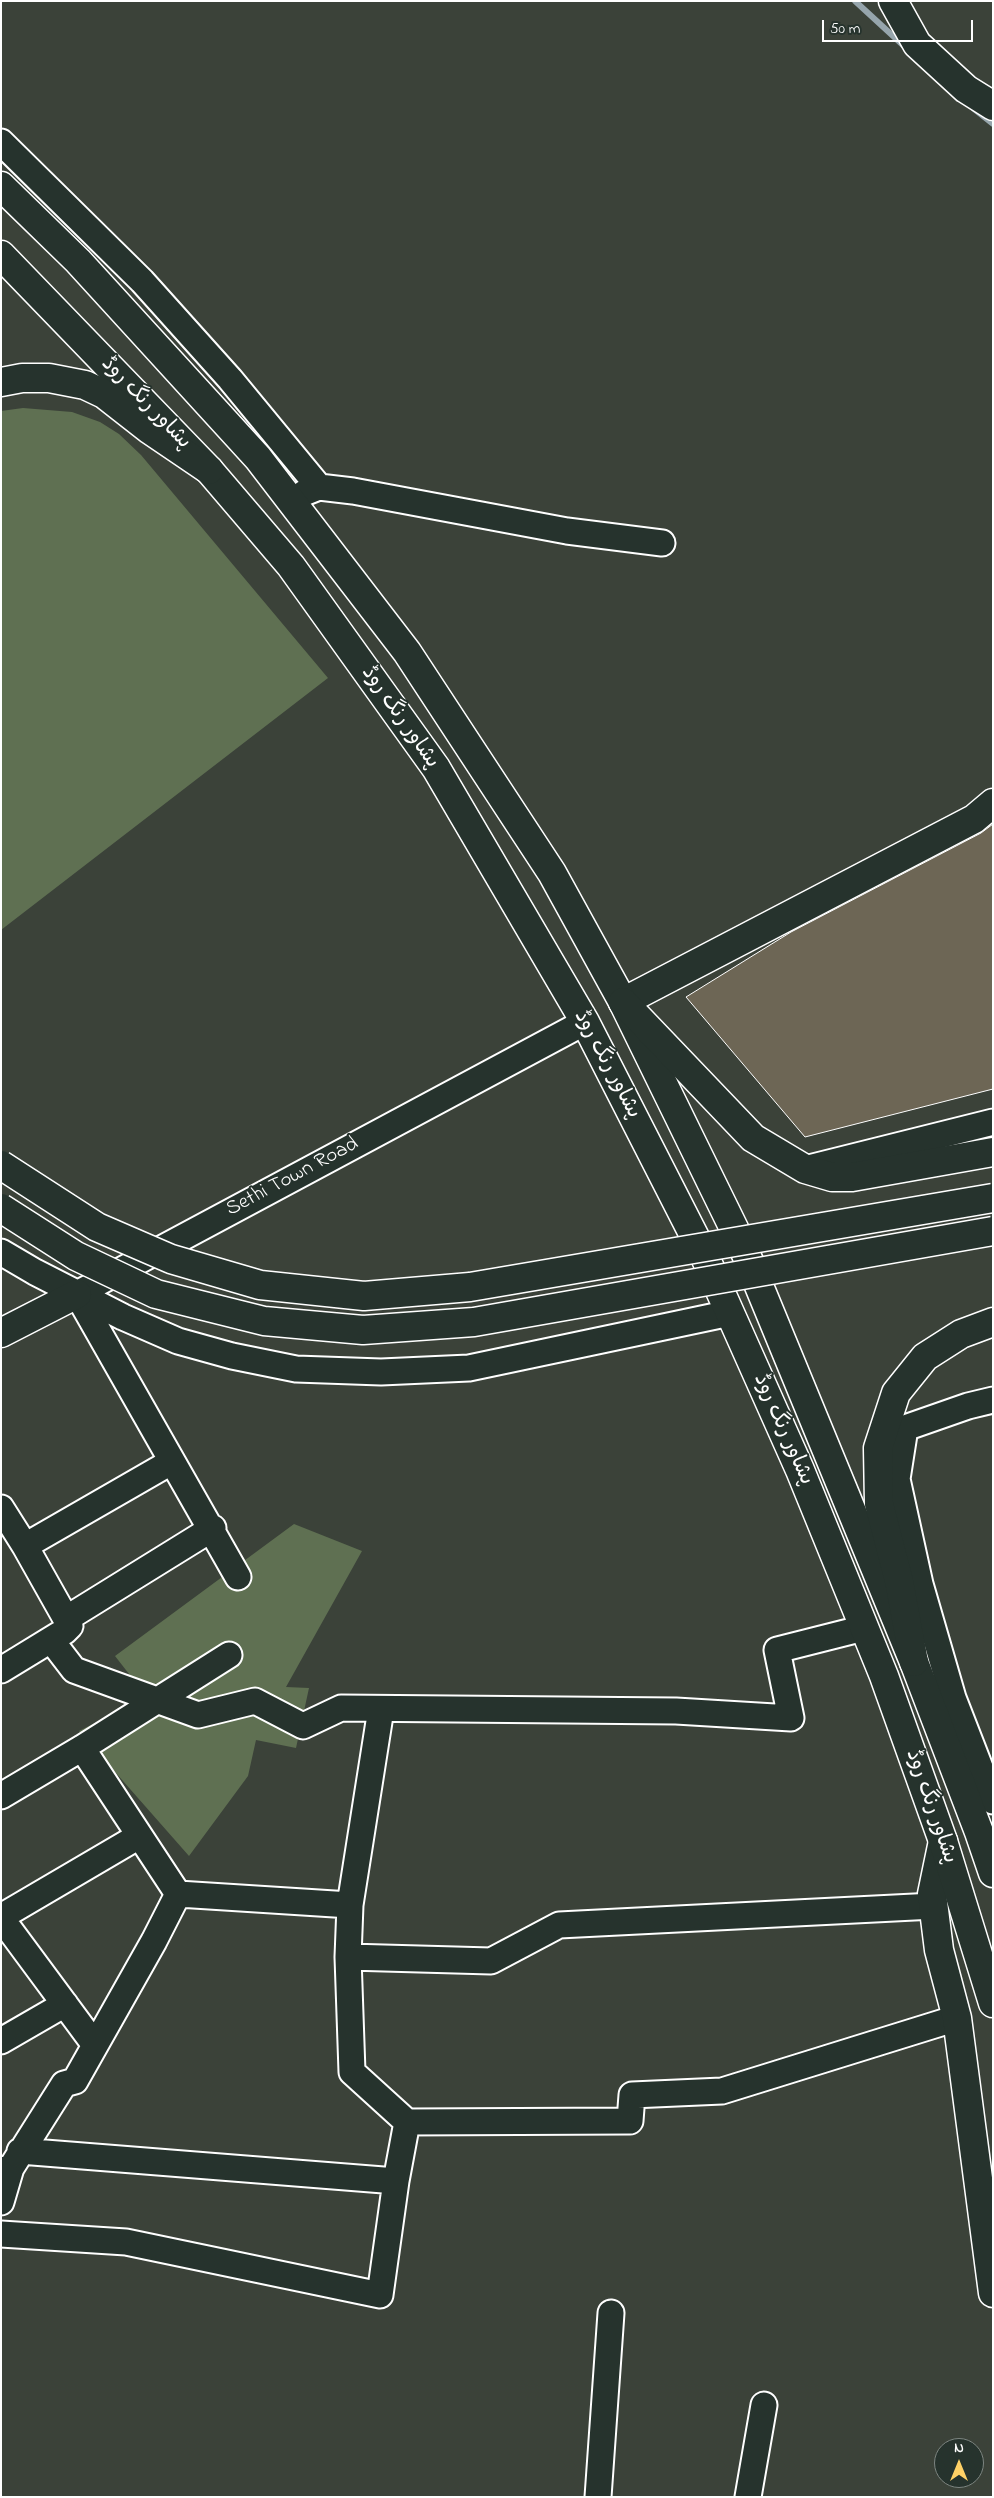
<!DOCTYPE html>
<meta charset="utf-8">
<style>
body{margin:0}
#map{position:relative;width:994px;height:2498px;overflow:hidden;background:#3b4239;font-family:"Indie Flower",sans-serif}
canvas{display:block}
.frame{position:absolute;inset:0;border:2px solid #fff;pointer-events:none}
.north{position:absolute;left:934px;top:2438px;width:50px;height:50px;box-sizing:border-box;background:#26332d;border:1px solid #7d8581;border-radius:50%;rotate:0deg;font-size:14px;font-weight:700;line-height:20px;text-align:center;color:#fff}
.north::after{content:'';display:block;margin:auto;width:18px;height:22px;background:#ffd166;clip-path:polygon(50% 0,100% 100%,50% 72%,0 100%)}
.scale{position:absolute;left:822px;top:20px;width:151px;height:22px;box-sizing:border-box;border:2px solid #fff;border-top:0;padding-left:6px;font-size:15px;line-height:18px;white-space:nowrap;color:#fff;-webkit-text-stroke:4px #26332d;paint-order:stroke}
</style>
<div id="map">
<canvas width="994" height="2498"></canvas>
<div class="frame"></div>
<div class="north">N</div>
<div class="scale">50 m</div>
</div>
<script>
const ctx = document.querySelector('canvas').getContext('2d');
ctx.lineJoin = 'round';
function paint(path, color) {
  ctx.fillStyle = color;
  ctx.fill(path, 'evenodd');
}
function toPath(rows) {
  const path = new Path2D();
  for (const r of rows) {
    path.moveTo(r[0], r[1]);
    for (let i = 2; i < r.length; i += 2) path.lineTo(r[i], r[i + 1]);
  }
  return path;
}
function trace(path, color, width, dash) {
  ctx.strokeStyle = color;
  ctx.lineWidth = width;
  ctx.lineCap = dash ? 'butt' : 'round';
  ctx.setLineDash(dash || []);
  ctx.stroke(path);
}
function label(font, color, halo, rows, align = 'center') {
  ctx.font = font + ' "Indie Flower","Playpen Sans Arabic",sans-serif';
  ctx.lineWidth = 4;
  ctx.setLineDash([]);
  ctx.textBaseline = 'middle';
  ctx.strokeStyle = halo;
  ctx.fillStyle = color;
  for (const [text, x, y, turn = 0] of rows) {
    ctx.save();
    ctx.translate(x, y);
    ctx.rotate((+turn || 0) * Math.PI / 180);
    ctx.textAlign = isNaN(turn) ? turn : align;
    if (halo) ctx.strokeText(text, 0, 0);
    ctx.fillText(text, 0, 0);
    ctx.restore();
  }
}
paint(toPath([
 [23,408,72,412,100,422,119,434,141,455,328,678,1,930,1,411],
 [294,1524,362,1551,286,1687,309,1688,296,1748,256,1740,248,1776,189,1856,79,1731,147,1697,115,1656]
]), '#5f7052');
trace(toPath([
 [855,1,905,47],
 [974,109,993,124]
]), '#96a5ac', 6);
const building = toPath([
 [993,824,993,1089,805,1137,686,997,791,932,981,833,993,824]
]);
paint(building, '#6d6655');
trace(building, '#fff', 1);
const minor = toPath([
 [1,142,142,281,230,379,319,487],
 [304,493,319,487,353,491,567,531,662,543],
 [805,1169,993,1122],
 [1,1252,35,1272,123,1317,178,1341,232,1356,296,1369,381,1372,469,1368,730,1313],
 [77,1294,585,1022],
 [77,1294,238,1577],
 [1,1508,25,1546,70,1626,65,1631,1,1670],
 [25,1546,171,1462],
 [66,1619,213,1528],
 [51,1640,74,1670,198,1715,255,1701,303,1726,341,1708,676,1711,791,1718,777,1650,864,1628],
 [953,1698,993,1801],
 [939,1725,953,1698,920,1584,897,1479,905,1428,968,1406,993,1400],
 [82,1748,178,1894],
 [1,1796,82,1748,229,1655],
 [350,1905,348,1957,491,1961,559,1925,934,1906],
 [1,1917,139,1836],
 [1,1918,95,2045],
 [348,1957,352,2072,407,2122],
 [1,2041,65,2004],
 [20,2151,396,2181,407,2122,630,2121,632,2095,722,2091,957,2018],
 [1,2170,11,2168,64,2084,75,2081,154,1941,178,1894,350,1905,381,1709],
 [1,2202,11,2168],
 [1,2234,126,2242,380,2295,396,2181],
 [598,2497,611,2313],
 [748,2497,764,2405]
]);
const tertiary = toPath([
 [893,1,917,44,966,89,993,106],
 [623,1002,974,819,993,803],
 [1,1333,77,1294],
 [943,1841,932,1894,939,1950,957,2018,993,2293]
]);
const trunk = toPath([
 [1,186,78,261,258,458,407,652,552,873,623,1002,743,1247,914,1662,979,1832,993,1873],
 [1,255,209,470,291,566,436,768,585,1022,705,1257,800,1470,884,1676,943,1841,993,2003]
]);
const motorway = toPath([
 [1,382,22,378,49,378,85,385,104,394,150,430,209,470],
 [623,1002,753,1138,805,1169,832,1177,852,1177,993,1152],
 [914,1662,899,1581,879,1504,878,1448,896,1393,925,1357,961,1334,993,1322]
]);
trace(minor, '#fff', 29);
trace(tertiary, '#fff', 31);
trace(trunk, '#fff', 31);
trace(motorway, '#fff', 31);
trace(minor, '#26332d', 25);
trace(tertiary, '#26332d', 28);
trace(trunk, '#26332d', 28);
trace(motorway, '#26332d', 28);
const motorwayBridge = toPath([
 [1,1165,97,1227,171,1259,260,1285,364,1296,470,1287,993,1198],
 [1,1208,76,1256,156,1294,264,1321,363,1330,474,1322,993,1231]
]);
trace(motorwayBridge, '#fff', 31, []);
trace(motorwayBridge, '#26332d', 28);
label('21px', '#fff', '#26332d', [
 ["پشاور رنگ روڈ",145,404,46],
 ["پشاور رنگ روڈ",399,718,55],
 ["پشاور رنگ روڈ",606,1065,62],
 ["Sethi Town Road",293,1178,-28],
 ["پشاور رنگ روڈ",782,1430,66],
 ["پشاور رنگ روڈ",930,1807,71]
]);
</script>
